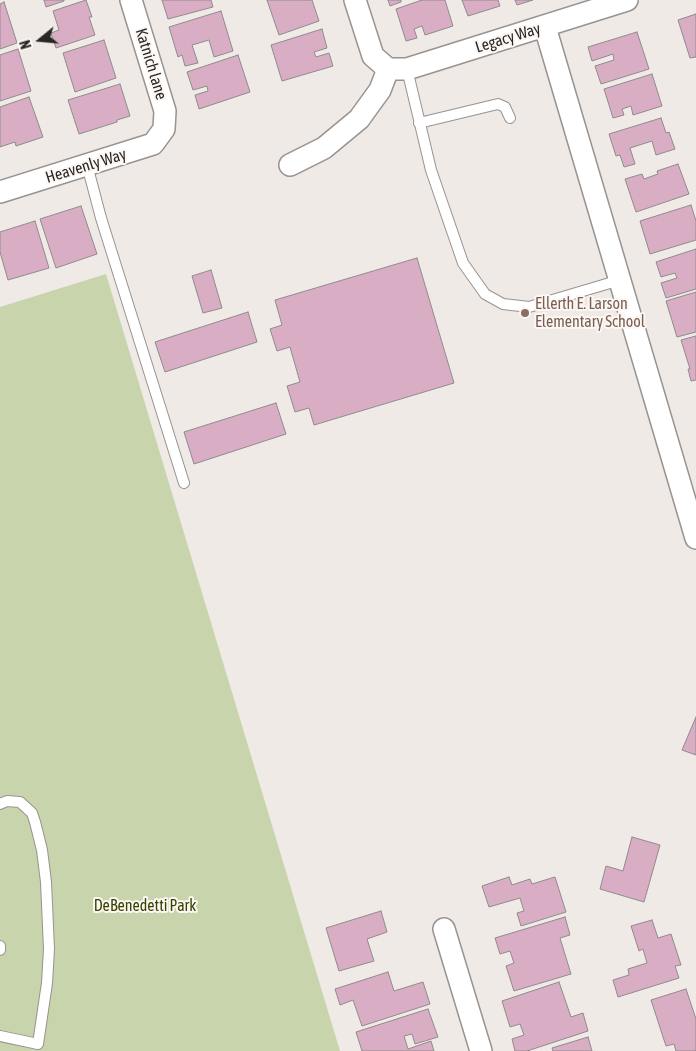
<!DOCTYPE html>
<style>
body{margin:0}
#map{position:relative;width:696px;height:1051px;overflow:hidden;background:#efeae6;font-family:"Asap Condensed",sans-serif}
canvas{display:block}
.north{position:absolute;left:15px;top:15px;width:50px;height:50px;-webkit-text-stroke:4px #fcf7f3;paint-order:stroke;rotate:253deg;font-size:14px;font-weight:700;line-height:20px;text-align:center;color:#292726}
.north::after{content:'';display:block;margin:auto;width:18px;height:22px;background:#292726;clip-path:polygon(50% 0,100% 100%,50% 72%,0 100%)}
</style>
<div id="map">
<canvas width="696" height="1051"></canvas>
<div class="north">N</div>
</div>
<script>
const ctx = document.querySelector('canvas').getContext('2d');
ctx.lineJoin = 'round';
function paint(path, color) {
  ctx.fillStyle = color;
  ctx.fill(path, 'evenodd');
}
function toPath(rows) {
  const path = new Path2D();
  for (const r of rows) {
    path.moveTo(r[0], r[1]);
    for (let i = 2; i < r.length; i += 2) path.lineTo(r[i], r[i + 1]);
  }
  return path;
}
function trace(path, color, width, dash) {
  ctx.strokeStyle = color;
  ctx.lineWidth = width;
  ctx.lineCap = dash ? 'butt' : 'round';
  ctx.setLineDash(dash || []);
  ctx.stroke(path);
}
function label(font, color, halo, rows, align = 'center') {
  ctx.font = font + ' "Asap Condensed",sans-serif';
  ctx.lineWidth = 4;
  ctx.setLineDash([]);
  ctx.textBaseline = 'middle';
  ctx.strokeStyle = halo;
  ctx.fillStyle = color;
  for (const [text, x, y, turn = 0] of rows) {
    ctx.save();
    ctx.translate(x, y);
    ctx.rotate((+turn || 0) * Math.PI / 180);
    ctx.textAlign = isNaN(turn) ? turn : align;
    if (halo) ctx.strokeText(text, 0, 0);
    ctx.fillText(text, 0, 0);
    ctx.restore();
  }
}
paint(toPath([
 [106,274,340,1051,0,1051,0,307]
]), '#c8d4ac');
const building = toPath([
 [44,0,64,0,64,1,46,7,44,0],
 [86,0,92,17,89,17,95,35,56,48,51,33,59,30,53,11,86,0],
 [162,0,211,0,213,7,168,19,162,0],
 [267,0,312,0,319,21,279,35,267,0],
 [388,0,401,0,401,2,390,6,388,0],
 [422,0,445,0,453,26,425,35,422,26,414,29,417,38,406,41,396,9,422,0],
 [462,0,498,0,500,6,468,16,462,0],
 [515,0,533,0,517,5,515,0],
 [4,2,17,43,0,49,0,4,4,2],
 [221,11,233,51,214,57,209,40,192,45,198,63,185,66,182,55,178,57,169,27,221,11],
 [696,14,696,57,690,58,678,20,696,14],
 [322,29,327,48,314,52,316,57,329,53,333,66,282,81,271,45,322,29],
 [637,32,649,69,601,84,595,66,614,60,613,54,592,61,588,47,637,32],
 [104,40,116,78,75,92,63,53,104,40],
 [18,49,31,91,0,101,0,55,18,49],
 [238,55,250,92,199,109,195,95,208,91,207,86,193,90,187,72,238,55],
 [652,74,662,106,633,115,631,106,622,109,624,115,613,118,604,89,652,74],
 [120,84,130,116,117,120,117,122,79,134,68,100,120,84],
 [29,97,43,137,16,146,15,142,0,147,0,107,29,97],
 [661,118,666,133,669,132,675,149,656,155,652,141,630,148,635,164,624,167,620,155,616,156,609,134,661,118],
 [678,164,689,194,636,212,625,179,642,174,644,179,658,174,657,171,678,164],
 [691,205,696,221,696,240,650,254,640,221,691,205],
 [81,206,97,254,56,268,40,219,81,206],
 [35,221,49,268,8,280,0,252,0,232,35,221],
 [696,249,696,289,666,298,661,283,677,278,675,273,661,277,656,262,696,249],
 [417,258,454,383,314,425,309,408,295,412,287,386,300,382,290,347,277,351,270,329,282,325,275,300,417,258],
 [211,270,222,308,203,313,192,276,211,270],
 [696,292,696,332,677,337,666,301,696,292],
 [248,312,257,342,165,372,155,342,248,312],
 [696,336,696,380,691,381,688,369,690,369,681,340,696,336],
 [276,403,286,434,194,464,184,432,276,403],
 [696,717,696,755,682,750,696,717],
 [632,837,660,845,644,902,600,889,606,866,623,871,632,837],
 [509,877,512,885,530,879,532,884,555,877,566,912,521,926,517,913,524,911,520,898,489,907,482,886,509,877],
 [381,911,387,932,367,939,374,961,339,971,326,928,381,911],
 [565,917,570,935,560,938,571,974,514,991,506,966,514,963,510,951,500,954,495,938,565,917],
 [652,920,658,938,671,934,681,965,675,966,679,978,618,997,613,980,629,975,628,969,647,963,643,949,639,951,631,926,652,920],
 [388,972,394,991,423,982,430,1004,362,1026,353,1000,340,1005,335,989,388,972],
 [559,982,571,1017,583,1013,588,1031,527,1051,515,1051,512,1039,524,1035,520,1024,510,1027,502,1001,559,982],
 [686,989,696,1019,696,1051,676,1051,674,1044,666,1046,651,1000,686,989],
 [428,1009,438,1037,415,1044,412,1034,404,1036,408,1049,431,1041,434,1051,362,1051,356,1032,428,1009],
 [588,1037,592,1051,553,1051,552,1048,588,1037]
]);
paint(building, '#d9aec4');
trace(building, '#8f8a8d', 1);
const lane = toPath([
 [407,69,431,170,463,263,485,294,503,304,529,307,620,280],
 [419,123,498,104,505,107,510,118],
 [87,165,101,218,184,483],
 [0,804,7,801,20,802,32,813,35,822,42,850,46,882,49,949,47,983,38,1044,0,1036],
 [0,946,0,950]
]);
const street = toPath([
 [355,0,373,56,388,69],
 [545,27,696,538],
 [388,69,407,69,627,0],
 [290,165,324,148,359,119,380,90,388,69],
 [0,192,153,144,164,129,165,111,131,0],
 [444,929,481,1051]
]);
trace(lane, '#989390', 12);
trace(street, '#989390', 24);
trace(lane, '#fff', 10);
trace(street, '#fff', 21);
for (const [x, y, r, color] of [
 [525,313,5,"#8d6e63"]
]) {
  const dot = new Path2D();
  dot.arc(x, y, r, 0, 2 * Math.PI);
  ctx.fillStyle = color;
  ctx.fill(dot);
  trace(dot, '#fcf7f3', 2);
}
label('16px', '#292726', '#fcf7f3', [
 ["Legacy Way",508,38,-17],
 ["Katnich lane",151,64,73],
 ["Heavenly Way",86,166,-17]
]);
label('16px', '#785e54', '#fcf7f3', [
 ["Ellerth E. Larson",535,304],
 ["Elementary School",535,322]
], 'left');
label('16px', '#364400', '#fcf7f3', [
 ["DeBenedetti Park",145,906]
]);
</script>
